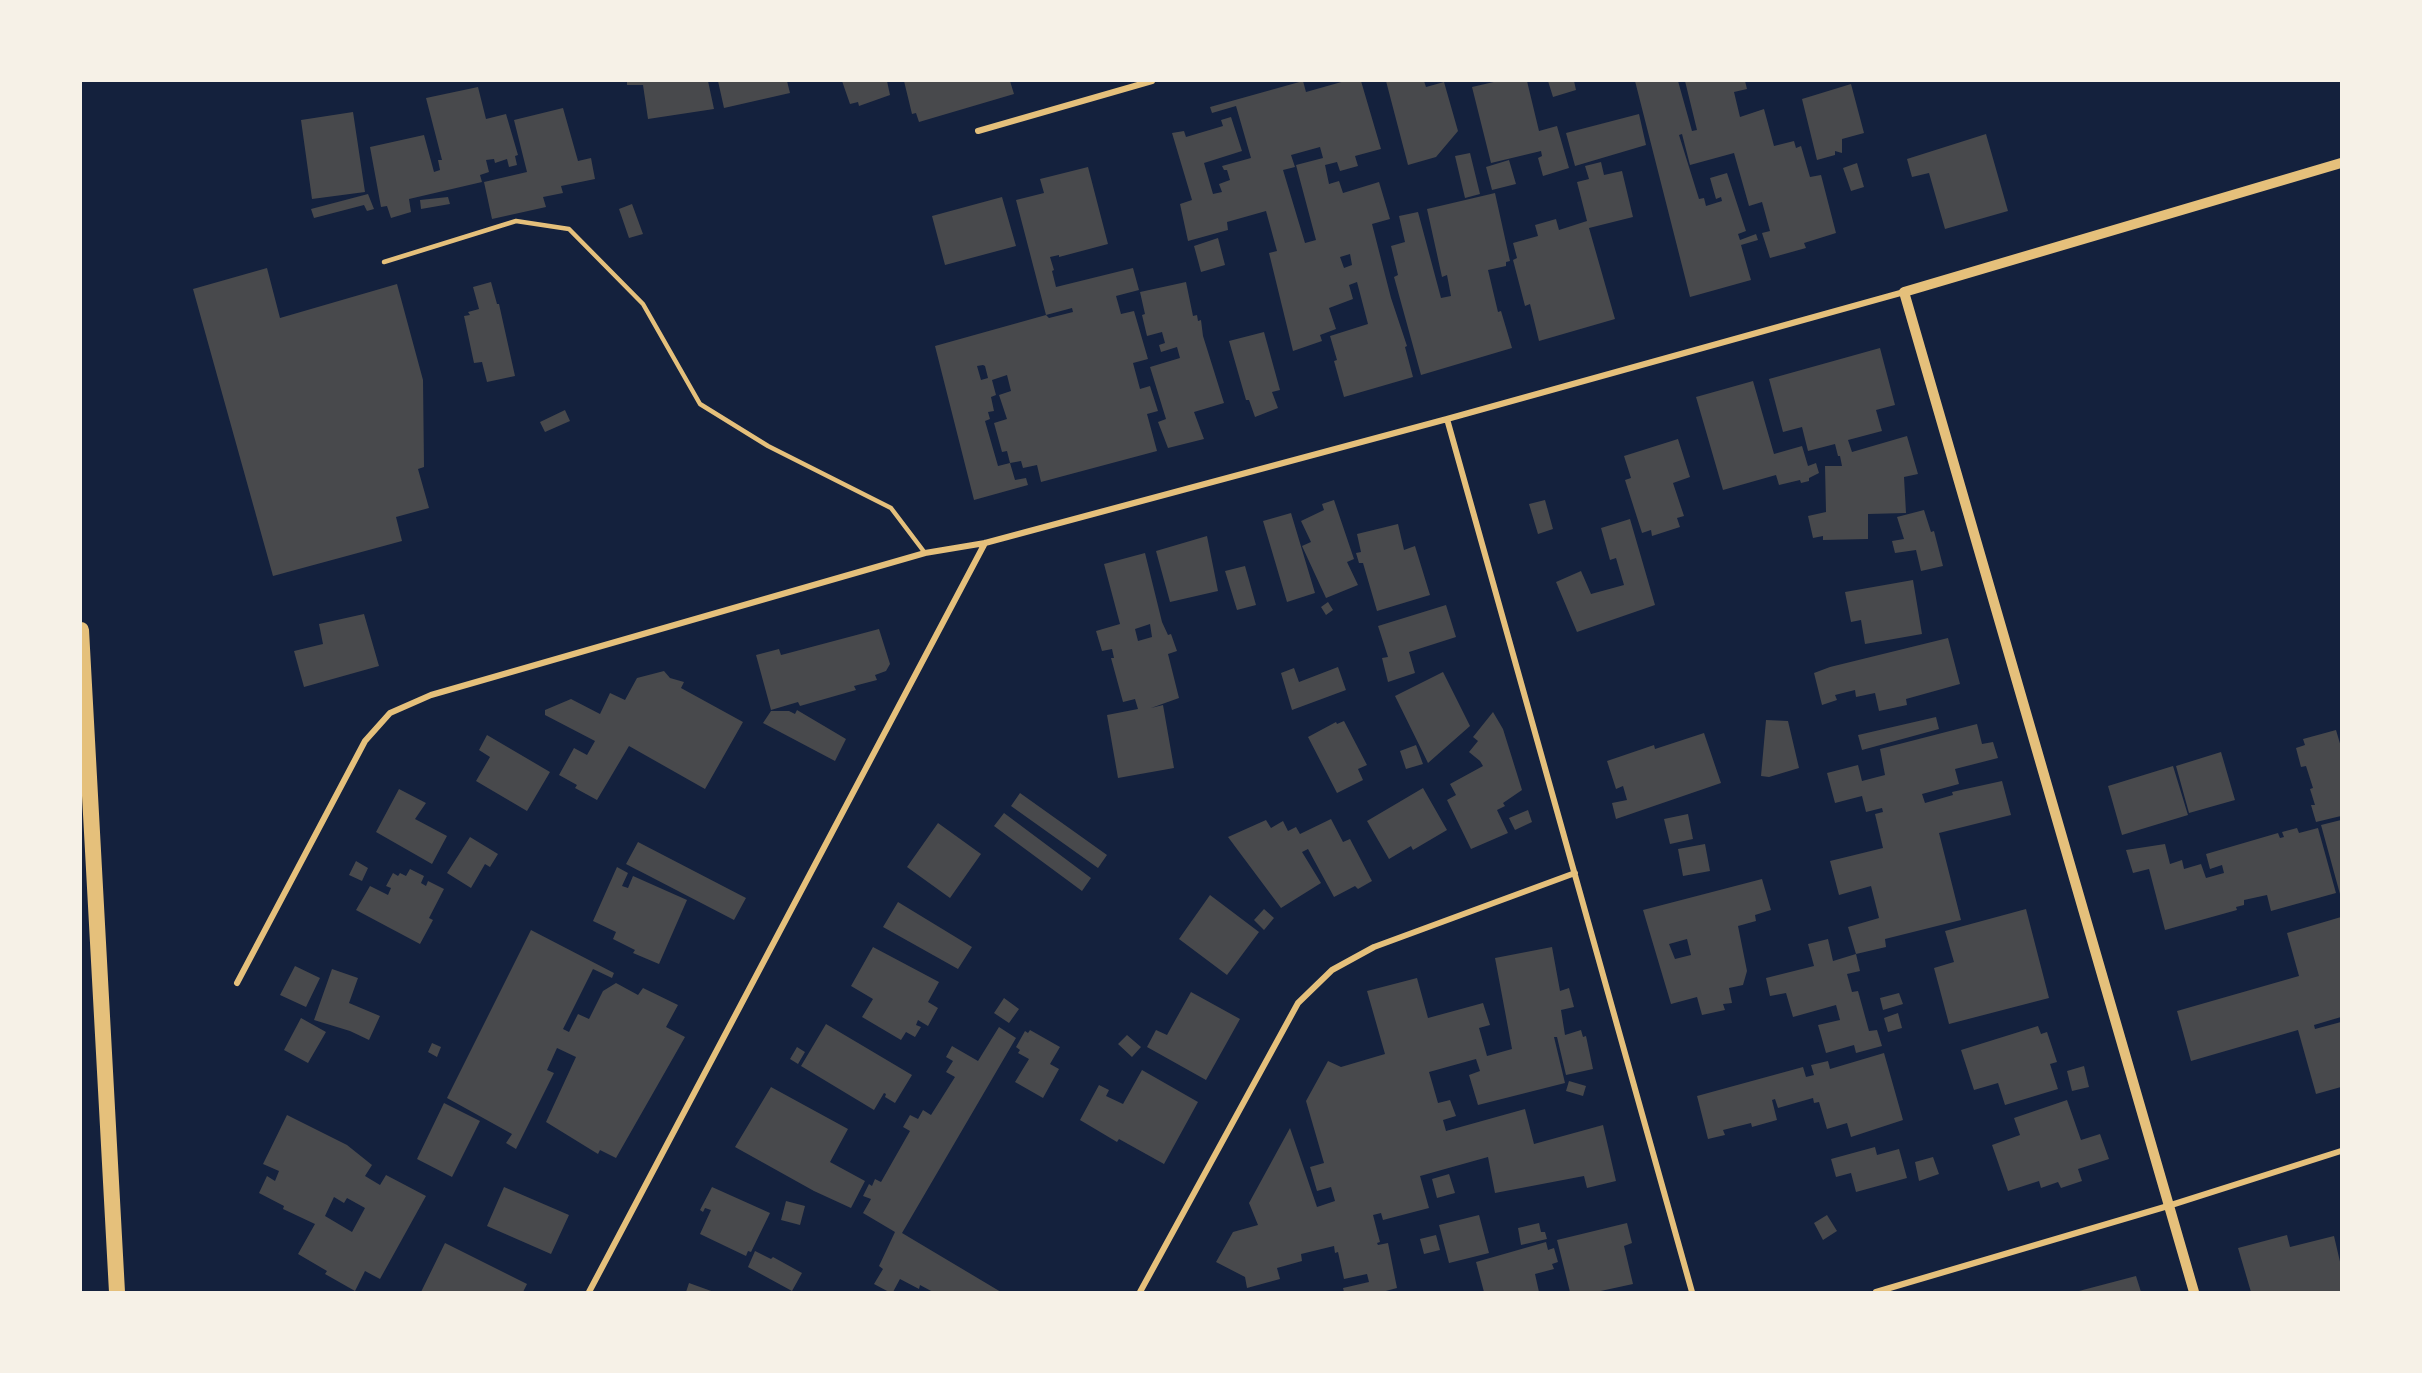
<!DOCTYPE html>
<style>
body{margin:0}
#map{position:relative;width:2422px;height:1373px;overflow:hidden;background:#14213d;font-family:"Nunito Sans",sans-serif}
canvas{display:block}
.frame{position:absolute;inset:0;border:82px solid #f6f1e7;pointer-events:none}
</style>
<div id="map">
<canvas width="2422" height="1373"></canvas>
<div class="frame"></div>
</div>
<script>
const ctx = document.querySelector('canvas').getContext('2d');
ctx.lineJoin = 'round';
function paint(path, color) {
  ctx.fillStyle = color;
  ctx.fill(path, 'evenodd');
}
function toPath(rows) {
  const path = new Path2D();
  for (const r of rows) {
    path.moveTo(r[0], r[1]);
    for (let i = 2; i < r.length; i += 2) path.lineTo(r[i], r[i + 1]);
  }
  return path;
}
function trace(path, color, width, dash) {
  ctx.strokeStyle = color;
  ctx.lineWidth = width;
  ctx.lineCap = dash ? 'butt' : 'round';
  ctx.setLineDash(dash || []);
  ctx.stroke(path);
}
paint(toPath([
 [627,81,708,81,714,109,648,119,643,85,627,85],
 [718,81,787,81,790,93,724,108],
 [842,81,887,81,890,95,859,106,858,102,850,104],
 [904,81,1010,81,1014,94,919,122,916,113,912,114],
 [1303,81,1306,92,1345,81,1361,81,1381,149,1355,156,1358,166,1340,171,1337,162,1325,165,1329,184,1339,181,1343,193,1379,182,1390,219,1372,224,1391,298,1407,346,1405,347,1413,377,1344,397,1334,361,1337,360,1330,336,1368,324,1357,282,1349,285,1353,299,1329,308,1336,329,1320,335,1322,341,1293,351,1269,253,1277,251,1266,211,1227,222,1228,230,1188,241,1180,204,1192,200,1172,133,1184,131,1186,137,1223,126,1221,120,1231,117,1242,151,1204,163,1213,194,1222,192,1219,184,1230,180,1227,170,1224,170,1222,166,1251,158,1236,106,1212,113,1210,107],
 [1320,147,1323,158,1296,165,1316,240,1305,243,1283,170,1295,167,1291,155],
 [1350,254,1352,265,1344,268,1340,257],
 [1386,81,1424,81,1426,87,1444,82,1458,131,1436,157,1408,165],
 [1498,81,1527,81,1539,131,1557,126,1569,168,1543,176,1538,158,1542,156,1541,151,1491,163,1472,87],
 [1548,81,1574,81,1576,90,1553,97],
 [1635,81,1678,81,1692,131,1697,130,1685,81,1745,81,1747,89,1734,92,1740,117,1764,109,1774,146,1794,141,1796,148,1801,146,1810,177,1821,175,1836,233,1804,243,1806,248,1770,258,1762,233,1770,231,1762,202,1749,206,1734,153,1690,165,1682,134,1679,135,1699,199,1704,198,1706,206,1722,201,1721,197,1716,199,1710,178,1727,173,1746,231,1738,234,1740,240,1756,234,1758,240,1741,245,1751,280,1690,297],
 [1851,84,1864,133,1842,139,1842,153,1835,151,1835,155,1817,160,1802,99],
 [478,87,486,119,506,114,518,155,515,156,517,165,509,167,507,159,495,163,494,159,486,160,489,172,480,175,482,182,409,199,411,212,391,218,387,206,381,207,370,147,424,135,434,172,440,170,438,160,442,160,426,98],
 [563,108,578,161,591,158,595,179,561,186,563,193,543,197,546,207,492,219,484,182,527,172,514,120],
 [353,112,365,192,312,199,301,120],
 [1639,114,1646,145,1575,166,1566,133],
 [1986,134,2008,211,1945,229,1929,173,1912,177,1907,159],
 [1470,153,1480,194,1465,198,1455,156],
 [1509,160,1516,184,1492,190,1486,167],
 [1601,162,1604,175,1622,171,1633,217,1589,228,1615,319,1539,341,1530,304,1525,306,1513,260,1517,258,1513,243,1538,236,1535,225,1556,219,1559,230,1587,221,1577,182,1589,179,1585,166],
 [1857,163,1864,187,1851,191,1843,168],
 [1088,167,1108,244,1059,257,1059,255,1050,257,1054,270,1052,271,1056,287,1133,268,1139,290,1116,296,1121,314,1134,311,1148,359,1133,363,1140,389,1150,386,1158,411,1147,414,1157,451,1041,482,1037,465,1023,468,1021,461,1010,463,1007,451,1002,452,994,423,1007,419,999,395,1011,391,1007,375,992,380,996,395,991,397,994,411,988,412,990,419,985,421,998,466,1010,463,1015,480,1026,478,1028,485,974,500,935,346,1046,315,1049,318,1073,312,1072,308,1046,315,1016,200,1044,193,1040,179],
 [983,365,985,366,988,378,981,380,977,366],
 [1495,193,1510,261,1506,262,1506,266,1488,270,1498,312,1501,311,1512,348,1421,375,1394,277,1398,275,1391,246,1405,242,1399,216,1418,212,1441,298,1451,296,1447,275,1442,277,1427,209],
 [368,194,374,209,367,211,364,205,314,218,311,209],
 [448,197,450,204,421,209,420,200],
 [1002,197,1016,246,945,265,932,216],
 [632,204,643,234,629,238,619,209],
 [1218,238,1225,265,1201,272,1194,246],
 [267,268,280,318,397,284,423,380,424,467,418,469,429,508,396,517,402,541,273,576,193,289],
 [491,282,497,304,499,304,515,376,487,382,482,362,474,363,464,316,470,315,468,312,479,309,473,287],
 [1186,282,1193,316,1197,315,1198,321,1201,320,1203,336,1224,403,1194,412,1204,439,1168,448,1158,422,1166,419,1150,367,1180,358,1177,347,1161,352,1159,345,1165,343,1162,332,1147,336,1142,315,1145,314,1140,292],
 [1264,332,1280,390,1272,392,1278,408,1255,417,1249,400,1246,400,1229,341],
 [1880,348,1895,405,1876,410,1882,431,1848,440,1852,452,1907,436,1918,474,1904,477,1906,513,1868,514,1868,539,1823,540,1823,536,1813,538,1808,516,1826,512,1825,466,1842,466,1840,456,1838,456,1835,444,1808,451,1802,427,1783,432,1769,379],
 [1753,381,1774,454,1802,446,1808,466,1816,463,1819,473,1809,478,1809,481,1801,483,1800,480,1779,485,1776,475,1723,490,1696,397],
 [565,410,570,421,545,432,540,422],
 [1678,439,1690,477,1673,483,1684,516,1677,518,1680,527,1652,536,1651,530,1642,533,1625,480,1631,478,1624,456],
 [1334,500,1354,559,1347,562,1358,585,1326,598,1302,546,1311,542,1301,521,1324,510,1322,504],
 [1545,500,1553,529,1538,534,1529,504],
 [1924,510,1931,532,1934,531,1943,566,1921,571,1916,550,1895,553,1892,541,1904,539,1897,517],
 [1291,513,1315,593,1287,602,1263,521],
 [1630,519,1655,605,1577,632,1556,582,1581,571,1591,594,1624,585,1616,558,1610,560,1601,528],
 [1398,524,1404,550,1415,546,1430,595,1377,611,1363,563,1359,563,1356,553,1361,552,1357,534],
 [1207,536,1218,591,1170,602,1156,551],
 [1145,553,1162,622,1168,635,1171,634,1177,651,1168,654,1179,698,1151,708,1163,705,1174,768,1118,778,1107,715,1138,709,1135,699,1123,702,1111,658,1114,658,1112,649,1102,651,1096,631,1120,624,1104,564],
 [1150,624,1152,637,1138,641,1135,629],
 [1245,566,1256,605,1237,610,1225,571],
 [1913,580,1922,634,1865,644,1861,620,1851,622,1845,592],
 [1328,602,1333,610,1326,615,1321,607],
 [1446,605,1456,637,1409,652,1415,673,1388,682,1382,658,1388,657,1378,626],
 [364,614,379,666,304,687,294,651,323,644,319,624],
 [879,629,890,664,886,671,875,675,877,680,854,686,856,690,800,706,798,702,771,710,756,655,779,649,781,655,785,654],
 [1948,638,1960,684,1906,699,1907,705,1879,711,1875,693,1856,697,1855,690,1835,695,1837,700,1822,705,1814,673,1830,667],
 [1338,667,1346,690,1292,710,1281,673,1294,668,1299,682],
 [664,671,670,678,684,682,681,688,743,722,705,789,629,746,597,800,575,788,577,785,559,775,574,748,587,755,595,741,545,715,545,710,571,699,600,714,610,693,625,700,637,678],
 [1443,672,1470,726,1428,763,1395,696],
 [797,710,846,739,835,761,763,723,771,711,789,711,795,714],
 [1493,712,1503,729,1522,790,1503,803,1505,806,1497,810,1508,833,1471,849,1447,800,1456,795,1450,784,1483,766,1480,761,1469,752,1478,741,1473,737],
 [1936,717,1939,729,1862,750,1858,735],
 [1766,720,1788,721,1799,768,1769,777,1761,776],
 [1344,721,1367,765,1358,769,1363,780,1337,793,1308,737,1336,722,1337,724],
 [1977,724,1982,744,1993,742,1998,758,1955,769,1959,784,1922,794,1925,803,1953,795,1952,792,2002,781,2011,815,1939,833,1961,920,1885,939,1886,947,1856,954,1848,927,1879,918,1871,886,1839,895,1830,861,1883,848,1875,814,1883,812,1882,808,1866,812,1862,796,1835,803,1827,773,1858,765,1862,781,1885,775,1880,749],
 [2336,730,2341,747,2341,816,2316,822,2311,805,2315,805,2310,789,2313,788,2306,766,2301,767,2296,748,2305,745,2303,739],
 [1704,733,1721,783,1616,819,1612,803,1627,800,1623,786,1616,789,1607,761,1654,745,1655,749],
 [487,735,550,772,527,811,476,781,490,757,479,750],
 [1416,745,1423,764,1406,769,1400,751],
 [2221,752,2235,800,2189,813,2176,766],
 [2173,766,2188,815,2122,835,2108,786],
 [1423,788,1447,830,1413,850,1411,846,1389,859,1367,821],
 [399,789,426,803,415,819,447,836,432,864,376,832],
 [1020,793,1107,855,1098,868,1011,806],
 [1528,810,1532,822,1515,830,1509,818],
 [1004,813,1091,878,1082,891,994,826],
 [1688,814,1693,839,1670,844,1664,819],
 [1331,819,1343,842,1350,839,1372,881,1358,889,1355,886,1334,897,1308,849,1302,852,1321,883,1281,908,1228,837,1266,820,1271,828,1283,821,1288,831,1296,827,1300,834],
 [2341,820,2341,894,2340,894,2321,825],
 [938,823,981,854,950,898,907,867],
 [2297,828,2299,833,2318,828,2336,893,2271,911,2267,895,2244,900,2244,905,2236,907,2237,910,2165,930,2149,869,2133,873,2126,850,2165,844,2170,864,2182,860,2184,869,2201,864,2206,878,2224,873,2222,865,2210,869,2206,854,2278,833,2280,838,2284,837,2282,832],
 [470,837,498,854,490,867,485,864,471,888,447,873],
 [638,842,746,898,734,920,626,864],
 [1705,844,1710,871,1683,876,1678,849],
 [356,861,368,868,362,881,349,875],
 [617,867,628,873,622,886,628,888,633,876,687,900,659,964,633,953,635,950,613,939,616,932,593,921],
 [410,869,424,876,421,883,426,886,428,881,444,889,429,918,433,920,420,944,356,910,370,886,388,895,391,888,386,886,393,873,398,876,400,873,406,876],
 [1762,879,1771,910,1755,915,1756,921,1738,926,1747,971,1743,985,1729,988,1732,1003,1723,1004,1725,1010,1702,1015,1697,997,1671,1004,1643,910],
 [1687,939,1691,955,1675,959,1669,944],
 [1210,895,1259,932,1227,975,1179,939],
 [898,902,972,947,958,969,883,927],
 [1264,909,1274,918,1264,930,1254,920],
 [2026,909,2049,998,1949,1024,1934,968,1954,962,1945,931],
 [2341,917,2341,1017,2314,1025,2315,1029,2341,1022,2341,1087,2316,1094,2298,1030,2191,1061,2177,1011,2299,976,2287,933],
 [531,930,614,973,612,978,593,969,563,1029,569,1032,578,1014,589,1019,603,991,616,983,638,995,643,988,678,1005,666,1027,685,1037,616,1158,600,1150,598,1154,546,1122,576,1057,557,1048,547,1070,554,1073,516,1149,506,1143,512,1134,447,1098],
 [1828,939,1833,961,1856,954,1860,971,1847,974,1852,992,1858,991,1869,1031,1877,1030,1882,1046,1856,1053,1854,1045,1826,1053,1818,1025,1840,1020,1836,1005,1793,1017,1786,993,1770,996,1766,978,1814,966,1808,944],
 [873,947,939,982,928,1002,938,1008,928,1026,918,1020,916,1025,921,1027,915,1037,906,1032,901,1040,862,1017,873,999,851,986],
 [1552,947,1560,991,1569,988,1574,1007,1561,1010,1565,1035,1581,1030,1583,1037,1586,1036,1593,1069,1566,1075,1557,1037,1554,1037,1565,1083,1478,1105,1469,1075,1480,1071,1476,1059,1429,1072,1438,1103,1450,1100,1456,1116,1443,1120,1446,1131,1525,1109,1534,1144,1603,1125,1616,1181,1587,1188,1584,1176,1495,1193,1488,1157,1420,1176,1429,1208,1383,1220,1381,1213,1373,1215,1380,1242,1377,1243,1378,1245,1388,1243,1397,1288,1382,1292,1344,1292,1343,1288,1369,1282,1367,1274,1344,1279,1338,1252,1335,1253,1334,1246,1301,1254,1302,1261,1277,1268,1280,1279,1247,1288,1245,1277,1216,1262,1233,1232,1258,1225,1249,1203,1290,1128,1317,1207,1335,1201,1331,1187,1317,1191,1310,1167,1324,1163,1306,1101,1328,1061,1341,1067,1385,1054,1367,991,1417,978,1428,1018,1483,1003,1490,1025,1479,1028,1487,1056,1512,1049,1495,958],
 [295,966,320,978,306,1007,280,995],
 [332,969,358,978,349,1003,380,1016,369,1040,350,1031,314,1020],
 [1191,992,1240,1019,1206,1080,1147,1047,1156,1030,1167,1035],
 [1899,993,1903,1004,1883,1010,1880,998],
 [1004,998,1019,1009,1009,1023,994,1013],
 [1898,1013,1902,1028,1888,1032,1884,1018],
 [301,1018,326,1032,308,1063,284,1050],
 [826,1024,912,1075,895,1103,885,1097,886,1094,884,1093,874,1110,801,1066],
 [2038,1026,2041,1034,2047,1032,2057,1062,2050,1064,2058,1089,2005,1105,1998,1083,1974,1090,1961,1050],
 [999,1027,1016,1038,902,1233,1001,1292,933,1292,920,1285,919,1289,900,1279,893,1292,889,1292,874,1284,883,1269,879,1266,895,1232,863,1213,871,1199,863,1196,869,1184,872,1186,875,1179,881,1182,910,1131,903,1127,910,1115,918,1119,923,1110,931,1115,955,1077,946,1072,953,1061,946,1057,952,1046,978,1061],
 [1030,1030,1060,1047,1050,1064,1059,1069,1043,1098,1015,1082,1029,1059,1018,1053,1020,1050,1016,1047,1025,1031,1028,1033],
 [1127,1035,1141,1047,1132,1057,1118,1044],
 [432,1043,441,1047,437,1057,428,1052],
 [797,1047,805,1052,798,1064,790,1059],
 [1884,1053,1903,1120,1851,1137,1847,1123,1827,1129,1819,1102,1814,1103,1813,1098,1778,1108,1775,1099,1772,1100,1777,1120,1752,1127,1751,1123,1723,1130,1725,1135,1708,1139,1697,1096,1803,1067,1806,1077,1814,1075,1811,1065,1828,1061,1830,1069],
 [2084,1066,2089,1087,2072,1091,2067,1071],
 [1142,1070,1198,1102,1164,1164,1119,1139,1117,1142,1080,1120,1099,1085,1109,1090,1106,1096,1123,1104],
 [1569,1081,1586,1086,1583,1096,1566,1091],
 [771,1087,848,1129,830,1162,865,1181,851,1208,814,1191,735,1147],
 [2067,1100,2081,1140,2100,1134,2109,1159,2078,1169,2082,1181,2061,1188,2058,1182,2041,1188,2039,1181,2008,1191,1992,1145,2020,1135,2014,1118],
 [444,1103,480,1121,452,1177,417,1159],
 [287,1115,347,1145,372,1165,365,1176,380,1185,386,1175,426,1196,380,1279,365,1271,355,1291,325,1274,327,1271,298,1254,315,1224,283,1209,284,1206,259,1193,267,1176,275,1181,279,1171,263,1164],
 [334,1197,344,1203,347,1198,365,1208,352,1232,325,1216],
 [1875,1147,1877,1155,1899,1149,1907,1178,1856,1192,1851,1173,1836,1177,1831,1159],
 [1933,1157,1939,1174,1919,1181,1915,1162],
 [1449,1174,1455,1193,1437,1198,1432,1179],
 [504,1187,569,1215,551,1254,487,1226],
 [712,1187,770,1213,751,1252,748,1251,746,1256,700,1234,711,1210,705,1208,703,1212,700,1210],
 [786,1201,805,1206,800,1225,781,1220],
 [1479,1215,1489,1253,1449,1263,1439,1225],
 [1827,1215,1837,1231,1823,1240,1814,1223],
 [1539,1223,1541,1232,1545,1232,1547,1239,1521,1245,1518,1228],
 [1627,1223,1632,1243,1624,1246,1633,1284,1596,1292,1570,1292,1557,1240],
 [1436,1235,1440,1250,1424,1254,1420,1239],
 [2287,1235,2290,1247,2334,1236,2341,1266,2341,1292,2251,1292,2238,1248],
 [1546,1242,1548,1250,1554,1248,1558,1262,1552,1264,1554,1269,1535,1274,1539,1292,1484,1292,1476,1262],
 [445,1243,527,1284,523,1292,421,1292],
 [755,1251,771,1259,773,1257,802,1273,792,1291,748,1267],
 [2136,1276,2141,1292,2079,1292,2079,1291],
 [689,1283,714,1292,686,1292]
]), '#48494c');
trace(toPath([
 [384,262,516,221,569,229,643,304,700,404,768,446,891,508,925,553]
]), '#e5c07b', 4.5);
trace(toPath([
 [978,131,1152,81],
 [1447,419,1692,1292],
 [237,983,365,741,390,713,431,695,925,553,985,543,1447,419,1904,292],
 [589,1292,985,543],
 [1140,1292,1298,1003,1332,970,1374,947,1575,873],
 [1876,1292,2168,1206,2341,1151]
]), '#e5c07b', 6);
trace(toPath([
 [2194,1292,1904,292,2341,163]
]), '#e5c07b', 10);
trace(toPath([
 [81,630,117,1292]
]), '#e5c07b', 16);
</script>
